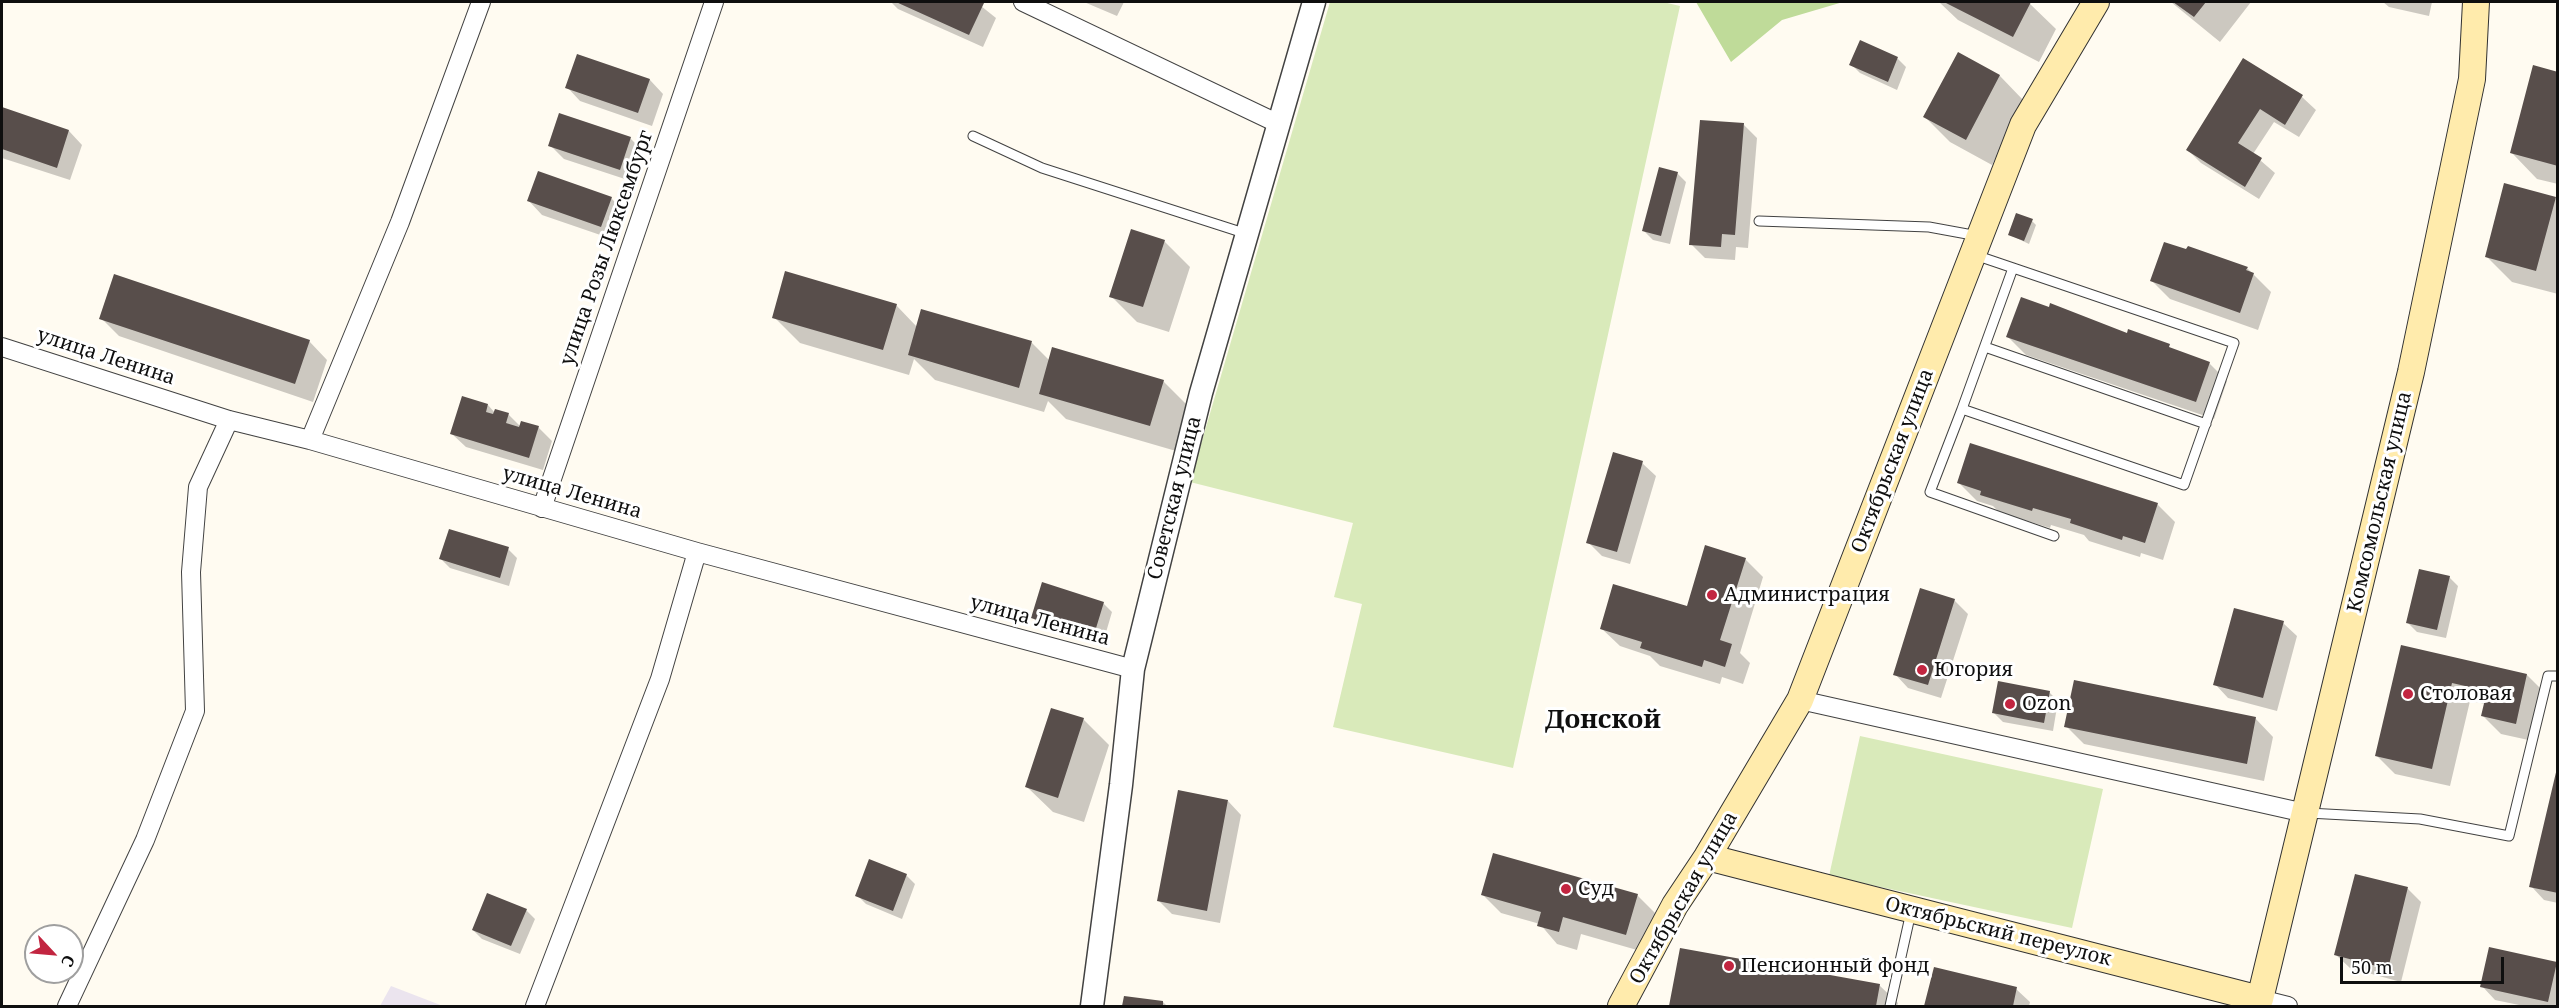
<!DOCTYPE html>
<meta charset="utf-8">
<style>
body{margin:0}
#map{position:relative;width:2559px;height:1008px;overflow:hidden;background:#fffbf1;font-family:"Noto Serif",serif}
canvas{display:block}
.frame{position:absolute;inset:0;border:3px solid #0f0f0f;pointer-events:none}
.north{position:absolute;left:24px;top:924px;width:60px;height:60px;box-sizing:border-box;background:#fff;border:2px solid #9f9f9f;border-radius:50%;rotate:116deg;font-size:16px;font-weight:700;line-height:24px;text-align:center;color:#0f0f0f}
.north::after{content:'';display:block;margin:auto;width:21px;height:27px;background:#c22540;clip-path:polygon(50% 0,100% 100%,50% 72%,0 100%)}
.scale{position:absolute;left:2340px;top:957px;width:164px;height:27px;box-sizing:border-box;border:3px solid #0f0f0f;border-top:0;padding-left:8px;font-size:18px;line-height:21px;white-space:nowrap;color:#0f0f0f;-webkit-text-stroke:4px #fff;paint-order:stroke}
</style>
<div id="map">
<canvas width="2559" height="1008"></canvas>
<div class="frame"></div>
<div class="north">С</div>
<div class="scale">50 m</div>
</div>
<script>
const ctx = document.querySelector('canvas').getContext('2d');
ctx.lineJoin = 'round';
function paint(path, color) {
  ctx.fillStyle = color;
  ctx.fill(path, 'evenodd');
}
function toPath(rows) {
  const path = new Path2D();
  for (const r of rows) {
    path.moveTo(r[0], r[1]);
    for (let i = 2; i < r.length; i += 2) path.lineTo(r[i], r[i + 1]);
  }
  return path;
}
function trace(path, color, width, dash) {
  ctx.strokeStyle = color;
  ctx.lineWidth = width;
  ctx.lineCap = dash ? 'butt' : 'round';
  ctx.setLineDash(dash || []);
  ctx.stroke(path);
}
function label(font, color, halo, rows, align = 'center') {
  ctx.font = font + ' "Noto Serif",serif';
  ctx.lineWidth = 6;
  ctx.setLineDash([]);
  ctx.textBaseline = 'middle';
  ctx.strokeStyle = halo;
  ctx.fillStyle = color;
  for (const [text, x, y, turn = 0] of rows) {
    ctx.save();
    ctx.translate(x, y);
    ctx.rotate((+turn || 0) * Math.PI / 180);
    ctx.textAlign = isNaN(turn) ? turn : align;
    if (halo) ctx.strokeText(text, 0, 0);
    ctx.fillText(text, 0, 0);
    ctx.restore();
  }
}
paint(toPath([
 [391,986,443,1006,380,1006]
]), '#ebe4ee');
paint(toPath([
 [1330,2,1663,2,1680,6,1513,768,1333,727,1362,604,1334,597,1353,523,1190,482],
 [1860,736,2103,789,2072,928,1829,876]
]), '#d9eaba');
paint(toPath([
 [1696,2,1843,2,1782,20,1731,62]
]), '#bfdb99');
paint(toPath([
 [891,2,976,2,996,18,983,47,898,9],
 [1084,2,1124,2,1117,16],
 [1939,2,2028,2,2056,29,2039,62,1958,20],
 [2171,2,2251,2,2220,42],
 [2383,2,2432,2,2429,16,2389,7],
 [1861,42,1898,59,1906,67,1897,90,1860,73,1851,64],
 [1959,54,2000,76,2025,102,1992,165,1950,142,1925,117],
 [578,55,650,80,663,94,652,126,580,101,567,87],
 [2244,60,2302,97,2316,110,2299,137,2274,122,2253,154,2275,173,2259,199,2201,163,2188,150],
 [2558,73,2558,184,2537,179,2512,153],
 [2,109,69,131,82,145,70,180,2,158],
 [1744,125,1757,138,1748,248,1736,247,1735,260,1705,258,1691,244],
 [630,138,644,152,634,182,564,159,550,145],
 [1677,173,1686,182,1670,244,1653,240,1644,231],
 [611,198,625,212,615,240,542,215,529,201],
 [2555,198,2558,201,2558,294,2512,282,2486,256],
 [2032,221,2036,225,2029,244,2010,235],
 [1164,241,1190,267,1169,332,1137,322,1111,296],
 [2247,268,2271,292,2258,330,2170,299,2152,281],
 [896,305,917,327,922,310,1032,343,1050,361,1163,381,1189,407,1176,451,1066,419,1048,401,1044,412,935,380,914,359,909,375,800,343,774,317],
 [101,318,309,341,327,360,313,402,119,336],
 [2128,335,2209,363,2227,381,2214,419,2026,355,2008,337],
 [488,405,495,413,508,414,521,427,538,427,552,441,543,470,466,447,452,434],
 [1642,463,1656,476,1630,564,1602,556,1588,542],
 [1959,483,2157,504,2175,522,2163,560,2141,553,2140,557,2089,541,2084,535,2051,525,2050,528,1999,512,1993,506,1977,501],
 [508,549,517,558,509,586,450,568,441,559],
 [1745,559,1763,577,1740,653,1750,663,1743,684,1722,677,1720,684,1660,666,1650,656,1620,646,1601,628,1688,608],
 [2449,577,2458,586,2446,638,2417,632,2408,623],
 [1954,600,1968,614,1941,698,1908,688,1895,674],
 [1103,603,1112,612,1102,646,1041,626,1032,617],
 [2283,623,2297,636,2277,711,2228,698,2215,684],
 [2402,647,2527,675,2545,693,2533,741,2501,734,2483,716,2486,704,2470,701,2450,786,2395,774,2377,756],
 [2049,692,2058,701,2053,731,2003,722,1994,713],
 [2255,718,2273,737,2264,781,2084,744,2066,726],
 [1083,719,1109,745,1084,822,1053,812,1027,787],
 [2558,771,2558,903,2544,900,2531,886],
 [1228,801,1241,815,1220,923,1172,914,1159,901],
 [906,875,915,884,902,919,866,904,857,895],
 [2356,876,2408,889,2421,902,2401,982,2350,968,2336,955],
 [1483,895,1637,895,1655,913,1644,952,1581,934,1577,950,1557,944,1540,924,1501,913],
 [526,910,535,919,520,954,482,939,473,930],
 [1682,949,1879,985,1898,1003,1897,1006,1671,1006],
 [2556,964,2558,1006,2524,1006,2495,1000,2482,986],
 [1935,969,2016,989,2030,1002,2029,1006,1926,1006],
 [1125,998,1163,1002,1167,1006,1124,1006]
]), '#0003');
paint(toPath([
 [896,2,980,2,984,3,969,35],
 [1944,2,2031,2,2013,37],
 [2173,2,2206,2,2194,17],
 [1860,40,1898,57,1888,82,1849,65],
 [1958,52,2000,75,1966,140,1923,117],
 [577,54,650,79,638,113,565,88],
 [2243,58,2303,95,2285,125,2260,109,2238,143,2262,158,2245,187,2186,150],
 [2533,65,2558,72,2558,166,2510,153],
 [2,107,69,130,57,168,2,149],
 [559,113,631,137,620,170,548,146],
 [1700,120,1744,123,1735,235,1722,234,1721,247,1689,245],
 [1659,167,1678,172,1661,236,1642,231],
 [538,171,612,197,601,227,527,201],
 [2504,183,2556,197,2536,271,2485,257],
 [2016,213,2033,219,2024,241,2008,235],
 [1131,229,1165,240,1143,307,1109,297],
 [2164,242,2186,249,2188,246,2248,267,2246,270,2254,273,2240,313,2150,281],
 [785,271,897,304,883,350,772,318],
 [114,274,310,340,295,384,99,319],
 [2021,297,2049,307,2050,303,2127,333,2128,329,2170,344,2169,347,2210,362,2196,402,2006,337],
 [921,309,1032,341,1019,388,908,355],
 [1052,347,1164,380,1150,426,1039,394],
 [462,396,488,404,486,412,493,414,495,409,509,413,506,423,519,427,521,421,539,426,529,458,450,434],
 [1970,443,2158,503,2145,543,2123,536,2122,540,2070,523,2071,519,2033,508,2032,511,1980,495,1981,491,1957,483],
 [1613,452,1643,461,1617,552,1586,543],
 [449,529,509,547,500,578,439,559],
 [1705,545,1746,558,1720,640,1732,644,1725,667,1704,660,1702,667,1640,648,1642,642,1600,629,1613,584,1687,606],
 [2419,569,2450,576,2437,630,2406,623],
 [1042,582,1104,602,1093,638,1031,618],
 [1920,588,1955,599,1928,685,1893,675],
 [2234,608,2284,621,2263,698,2213,685],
 [2401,645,2527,674,2516,724,2481,716,2487,691,2452,683,2432,769,2375,756],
 [2074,680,2256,717,2247,764,2064,727],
 [1998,681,2050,691,2044,723,1992,713],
 [1051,708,1084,718,1058,798,1025,787],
 [2557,768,2558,768,2558,893,2529,887],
 [1178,790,1228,800,1207,911,1157,901],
 [1493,853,1638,894,1626,935,1563,917,1559,932,1537,926,1541,912,1481,895],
 [869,859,907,874,893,911,855,896],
 [2355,874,2408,887,2388,969,2334,955],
 [487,893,527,909,511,946,472,930],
 [2489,947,2557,962,2548,1002,2480,987],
 [1680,948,1880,984,1876,1006,1669,1006],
 [1934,967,2017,987,2013,1006,1924,1006],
 [1124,996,1163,1001,1163,1006,1122,1006]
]), '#584e4b');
const service = toPath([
 [973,136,1042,168,1247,234],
 [1759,221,1929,227,1978,236],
 [1975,255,2234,343,2184,485,1962,409,2013,268],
 [1985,347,2206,424],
 [1962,409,1930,492,2054,536],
 [2308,813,2420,819,2509,836,2548,676,2558,676],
 [1890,1006,1911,912]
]);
const minor = toPath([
 [1023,2,1279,124],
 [2,347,229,420,310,440,697,552,1133,669],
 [310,440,400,222,481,2],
 [542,508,714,2],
 [1800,700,2305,813],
 [67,1006,145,840,195,711,191,572,198,487,229,420],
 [535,1006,660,679,697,552],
 [2255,1006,2260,999,2288,1006]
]);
const tertiary = toPath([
 [1092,1006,1121,785,1133,669,1201,393,1314,2]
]);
const secondary = toPath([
 [1707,857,2260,999,2411,372,2472,79,2476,2],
 [1621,1006,1675,905,1707,857,1800,700,2023,125,2096,2]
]);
trace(service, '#424242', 11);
trace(minor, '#424242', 20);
trace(tertiary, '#424242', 25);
trace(secondary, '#313131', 28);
trace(service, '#fff', 9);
trace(minor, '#fff', 18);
trace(tertiary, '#fff', 22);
trace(secondary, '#ffebac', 26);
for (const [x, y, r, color] of [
 [1712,595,6,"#c22540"],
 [1922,670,6,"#c22540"],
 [2408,694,6,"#c22540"],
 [2010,704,6,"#c22540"],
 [1566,889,6,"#c22540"],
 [1729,966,6,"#c22540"]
]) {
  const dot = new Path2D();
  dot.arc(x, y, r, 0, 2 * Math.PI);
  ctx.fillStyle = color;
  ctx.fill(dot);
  trace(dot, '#fff', 2);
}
label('20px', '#0f0f0f', '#fff', [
 ["улица Розы Люксембург",607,248,-71],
 ["улица Ленина",106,357,18],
 ["Октябрьская улица",1893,461,-69],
 ["улица Ленина",572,493,16],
 ["Советская улица",1175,498,-76],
 ["Комсомольская улица",2380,502,-77],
 ["улица Ленина",1040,621,15],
 ["Октябрьская улица",1684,898,-60],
 ["Октябрьский переулок",1998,932,14]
]);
label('20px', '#0f0f0f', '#fff', [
 ["Администрация",1724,595],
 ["Югория",1934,670],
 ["Столовая",2420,694],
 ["Ozon",2022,704],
 ["Суд",1578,889],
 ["Пенсионный фонд",1741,966]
], 'left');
label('bold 26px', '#0f0f0f', '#fff', [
 ["Донской",1603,721]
]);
</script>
